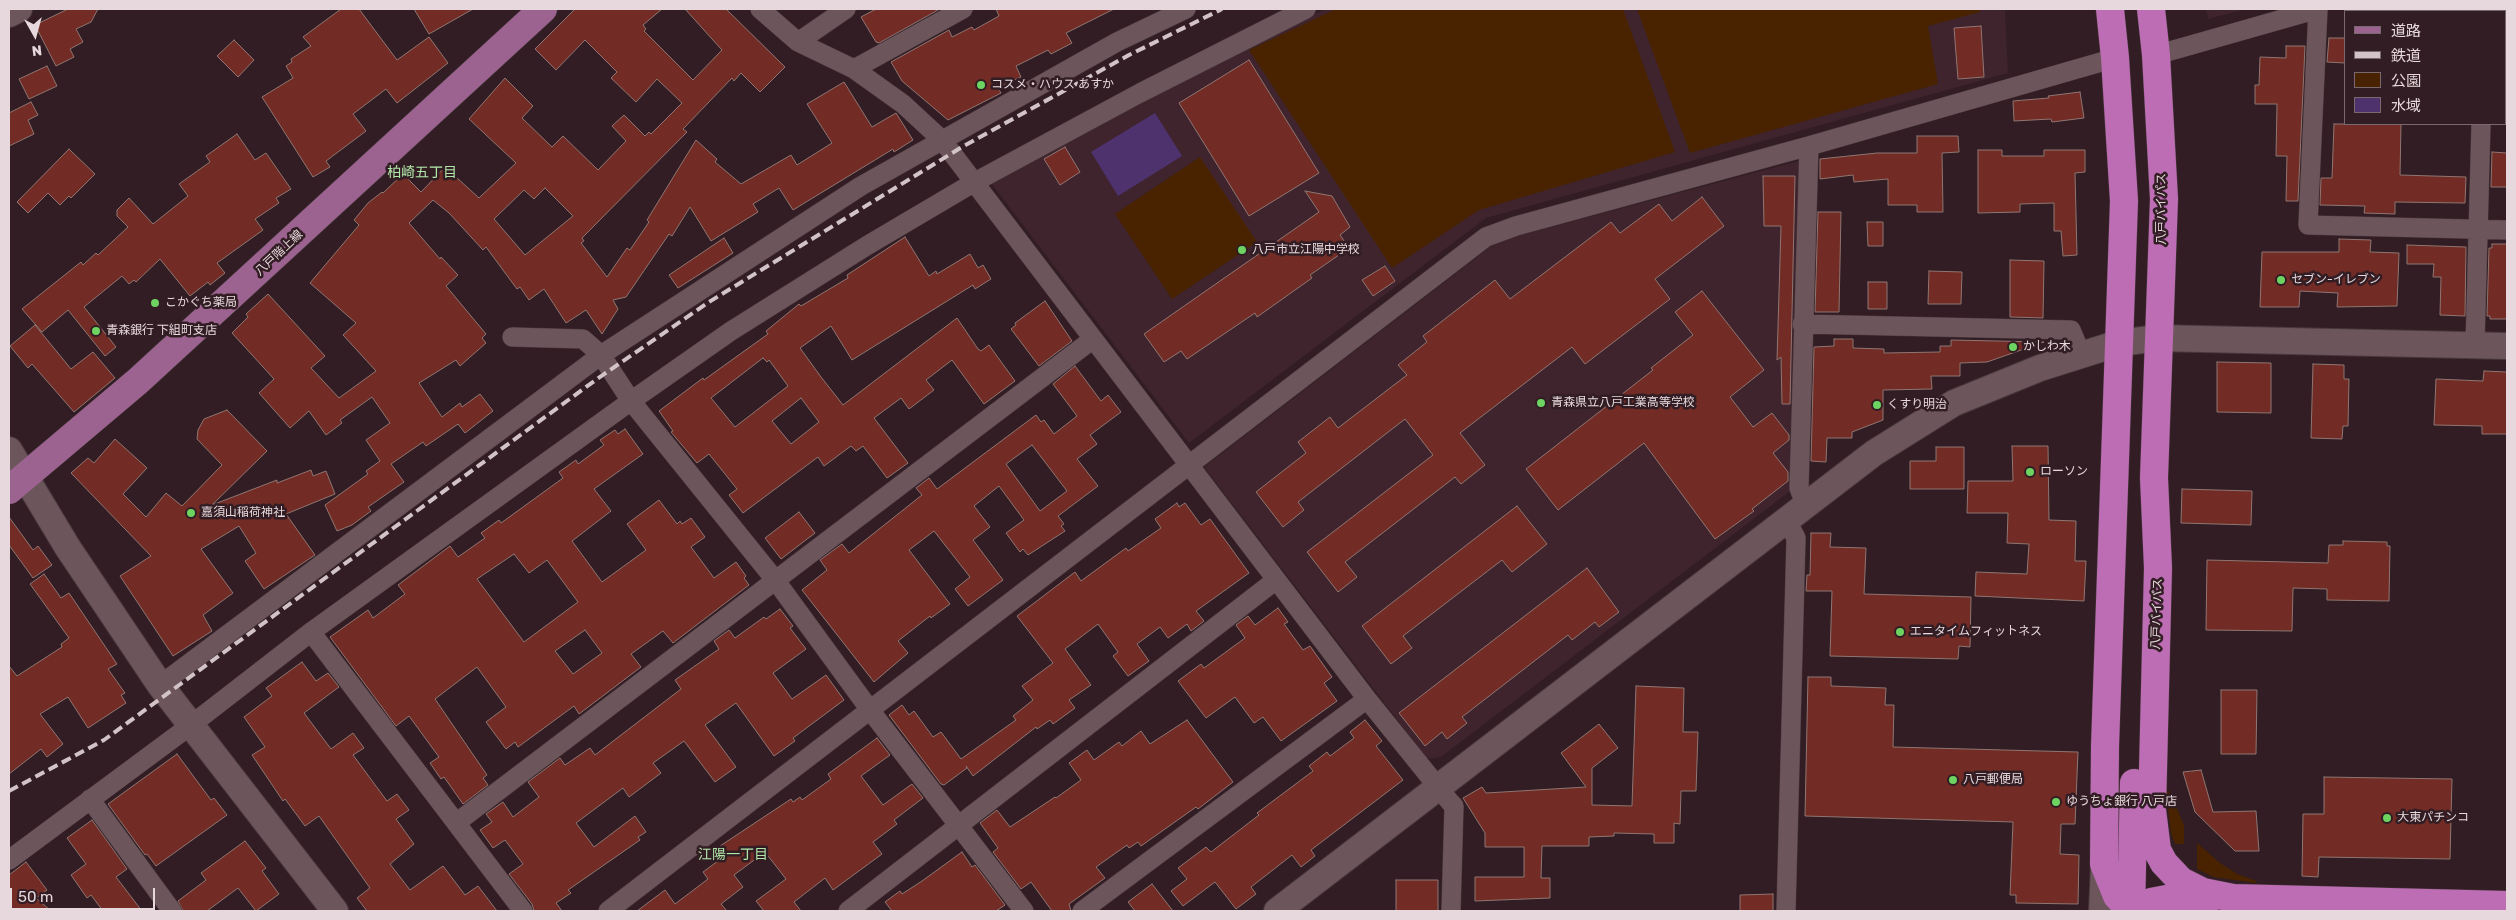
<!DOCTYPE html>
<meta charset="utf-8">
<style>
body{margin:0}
#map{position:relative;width:2516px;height:920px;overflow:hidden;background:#311d23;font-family:Rubik,"Noto Sans JP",sans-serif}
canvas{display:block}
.frame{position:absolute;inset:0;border:10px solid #e6d8dc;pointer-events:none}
.legend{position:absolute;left:2344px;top:10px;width:162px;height:115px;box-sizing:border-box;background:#311d23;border:1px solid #79686d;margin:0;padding:6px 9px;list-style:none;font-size:15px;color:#e6d8dc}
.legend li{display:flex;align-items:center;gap:10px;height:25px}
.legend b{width:25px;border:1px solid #79686d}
.north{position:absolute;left:10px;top:10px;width:50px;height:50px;-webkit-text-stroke:4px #311d23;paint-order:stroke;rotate:173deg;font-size:14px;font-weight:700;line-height:20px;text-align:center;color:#e6d8dc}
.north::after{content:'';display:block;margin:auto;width:18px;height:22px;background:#e6d8dc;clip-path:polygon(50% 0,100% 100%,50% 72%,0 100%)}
.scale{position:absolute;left:10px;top:888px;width:145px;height:22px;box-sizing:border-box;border:2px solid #e6d8dc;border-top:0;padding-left:6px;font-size:15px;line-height:18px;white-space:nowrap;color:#e6d8dc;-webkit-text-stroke:4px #311d23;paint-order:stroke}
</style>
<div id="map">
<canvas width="2516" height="920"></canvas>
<div class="frame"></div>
<ul class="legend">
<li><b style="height:6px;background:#9d6390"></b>道路</li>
<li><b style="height:6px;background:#d2c3c8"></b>鉄道</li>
<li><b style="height:14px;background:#492300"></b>公園</li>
<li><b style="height:14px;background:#4e326e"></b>水域</li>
</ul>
<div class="north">N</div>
<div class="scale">50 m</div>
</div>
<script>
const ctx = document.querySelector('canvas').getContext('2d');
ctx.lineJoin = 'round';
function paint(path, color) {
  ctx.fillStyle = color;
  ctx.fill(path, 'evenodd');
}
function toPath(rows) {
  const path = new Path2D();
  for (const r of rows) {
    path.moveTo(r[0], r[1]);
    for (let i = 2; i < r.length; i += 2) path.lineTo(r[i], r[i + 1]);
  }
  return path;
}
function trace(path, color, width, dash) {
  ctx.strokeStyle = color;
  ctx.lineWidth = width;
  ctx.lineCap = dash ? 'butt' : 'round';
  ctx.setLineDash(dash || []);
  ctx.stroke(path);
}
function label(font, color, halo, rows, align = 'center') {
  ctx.font = font + ' Rubik,"Noto Sans JP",sans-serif';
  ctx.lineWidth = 5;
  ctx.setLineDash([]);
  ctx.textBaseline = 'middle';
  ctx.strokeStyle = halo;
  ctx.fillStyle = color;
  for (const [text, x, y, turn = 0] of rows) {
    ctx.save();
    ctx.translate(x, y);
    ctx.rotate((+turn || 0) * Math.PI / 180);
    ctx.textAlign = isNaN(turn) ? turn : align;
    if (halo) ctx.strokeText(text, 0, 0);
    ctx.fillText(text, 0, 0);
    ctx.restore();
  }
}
paint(toPath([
 [1325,9,2005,9,2008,73,1486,218,1189,443,991,183,1148,98],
 [2206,9,2246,9,2208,19],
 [1802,160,1793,489,1441,757,1427,759,1204,467,1493,245,1510,238]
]), '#3f242d');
paint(toPath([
 [1336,9,1623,9,1675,152,1479,210,1392,268,1249,50],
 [1637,9,1980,9,1980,12,1928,26,1938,84,1690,153],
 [1200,157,1257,242,1172,299,1115,214],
 [2169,791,2184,825,2184,844,2175,844,2171,833,2166,792],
 [2197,843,2220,863,2237,874,2256,881,2256,883,2214,877,2197,869]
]), '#492300');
paint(toPath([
 [1155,113,1182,156,1118,196,1091,152]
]), '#4e326e');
const building = toPath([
 [68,9,98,9,91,22,76,29,83,42,70,49,74,57,56,66,35,25,68,9],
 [341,9,359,9,397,60,429,37,448,63,397,103,386,89,353,114,366,131,326,161,330,167,313,177,262,97,293,78,286,66,292,62,291,59,311,46,303,37,341,9],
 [414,9,473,9,429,34,414,9],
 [575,9,662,9,643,25,646,29,644,31,693,80,722,50,685,9,726,9,785,67,760,92,741,73,734,81,732,78,683,129,687,132,582,238,584,241,581,243,607,277,627,248,630,250,649,222,647,220,696,140,717,159,715,162,741,184,791,155,797,165,832,143,807,104,844,82,872,127,896,113,913,140,894,152,893,149,793,210,779,188,753,204,758,212,711,241,690,207,672,236,669,234,626,297,613,300,618,309,602,334,586,310,566,323,544,289,529,300,520,287,517,289,486,247,483,250,449,213,433,200,409,223,440,259,441,257,458,275,446,286,486,334,482,338,486,343,460,366,456,360,419,383,442,417,460,403,462,407,480,394,493,411,465,433,458,424,426,446,423,442,391,464,404,482,368,507,371,511,352,525,337,531,325,505,368,474,366,471,380,461,366,440,390,423,372,397,340,420,342,423,326,435,309,411,290,428,259,393,274,379,232,333,248,317,246,314,268,294,325,356,311,368,339,398,376,371,343,335,356,323,310,283,359,225,354,220,368,203,382,192,383,193,403,174,421,192,445,167,479,198,516,163,469,119,505,78,533,106,522,118,552,147,563,136,598,170,626,141,612,126,624,115,645,136,649,132,651,134,682,103,657,79,636,102,611,78,617,72,585,40,556,70,535,49,575,9],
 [545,188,573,216,525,255,494,219,524,190,534,199,545,188],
 [876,9,938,9,938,10,879,43,876,42,861,17,876,9],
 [996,9,1114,9,1066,33,1072,43,1051,54,1048,50,1016,66,1021,77,998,88,1001,93,948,120,902,81,891,62,949,30,952,37,972,27,974,30,999,16,996,9],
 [1981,26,1984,77,1958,79,1954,28,1981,26],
 [2329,38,2345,38,2345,63,2327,62,2329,38],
 [234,40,254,60,238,77,217,56,234,40],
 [2286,46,2305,46,2298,201,2286,201,2287,156,2276,156,2277,104,2255,104,2255,85,2259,85,2260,57,2286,58,2286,46],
 [1249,60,1319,173,1249,216,1179,103,1249,60],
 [47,66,57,86,29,99,19,79,47,66],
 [2080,92,2084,118,2052,122,2051,119,2014,121,2013,101,2049,98,2048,96,2080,92],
 [31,102,38,115,28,120,34,134,9,146,9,113,31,102],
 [2334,124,2401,124,2400,175,2466,177,2465,203,2395,202,2395,214,2364,213,2365,206,2320,205,2321,178,2332,178,2334,124],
 [237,134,255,160,266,153,291,189,276,198,279,203,255,219,263,230,217,263,225,273,210,285,208,282,190,296,160,259,136,282,134,280,129,284,122,276,84,307,116,347,105,356,68,310,42,332,22,309,81,262,83,265,96,253,98,255,128,227,117,216,117,210,129,198,153,224,188,196,179,184,210,162,206,156,237,134],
 [1917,136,1958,136,1959,152,1942,153,1943,212,1917,212,1917,205,1888,205,1888,179,1854,182,1853,175,1820,179,1820,159,1877,153,1917,153,1917,136],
 [1065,147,1080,172,1060,185,1044,159,1065,147],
 [69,149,95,174,71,198,69,196,60,205,48,193,28,213,17,202,69,149],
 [1978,150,2002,150,2002,156,2044,156,2044,150,2085,150,2085,172,2075,173,2077,255,2063,256,2061,231,2054,231,2054,203,2020,204,2020,212,1978,213,1978,150],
 [2492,152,2507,153,2507,187,2491,187,2492,152],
 [1763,176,1795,176,1790,404,1782,404,1781,357,1777,360,1781,226,1764,226,1763,176],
 [1305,191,1332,196,1350,227,1340,235,1349,248,1310,275,1312,278,1257,317,1255,313,1187,359,1181,351,1164,362,1144,334,1319,212,1305,191],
 [1702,197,1724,226,1655,279,1670,299,1585,364,1572,347,1460,433,1485,465,1461,484,1455,477,1345,562,1357,577,1338,592,1307,552,1433,455,1405,419,1298,502,1304,510,1283,527,1256,492,1306,453,1298,442,1330,417,1338,428,1407,375,1398,365,1427,342,1423,336,1495,280,1510,299,1611,222,1620,233,1659,204,1672,221,1702,197],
 [1818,212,1841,212,1839,312,1815,312,1818,212],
 [1867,222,1883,222,1883,246,1868,246,1867,222],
 [905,237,929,276,936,271,937,274,970,254,978,268,983,265,991,279,975,289,973,285,852,360,831,326,800,348,821,377,843,405,957,318,978,349,981,351,989,345,1015,381,984,404,952,360,926,380,934,390,909,409,901,398,874,418,908,463,887,478,863,446,856,451,851,446,824,466,818,457,743,513,729,495,737,489,709,454,697,463,671,432,673,431,659,411,703,378,704,380,768,334,766,331,799,304,801,306,848,278,847,275,905,237],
 [763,358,767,362,769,360,788,386,735,427,711,398,763,358],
 [801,398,819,422,791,444,772,421,801,398],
 [724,238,733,253,678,288,669,275,724,238],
 [2339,239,2371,240,2370,252,2399,253,2397,306,2337,307,2338,293,2300,291,2299,307,2260,307,2262,252,2339,252,2339,239],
 [2492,244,2507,244,2507,319,2490,319,2490,316,2487,316,2489,248,2492,248,2492,244],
 [2407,245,2466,247,2465,316,2440,315,2441,277,2433,277,2434,264,2407,264,2407,245],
 [2010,260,2044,261,2043,318,2010,317,2010,260],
 [1385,266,1395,281,1373,296,1362,280,1385,266],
 [1929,271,1962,272,1961,304,1928,304,1929,271],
 [1868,282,1887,282,1887,309,1868,309,1868,282],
 [1702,291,1764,370,1730,397,1753,427,1772,413,1789,435,1789,440,1773,453,1788,472,1788,481,1752,509,1754,511,1715,539,1644,443,1558,510,1526,469,1653,370,1651,368,1693,335,1675,312,1702,291],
 [1045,301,1072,341,1039,366,1011,329,1016,325,1015,323,1045,301],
 [35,325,71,369,93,352,115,378,74,412,32,364,28,368,10,346,35,325],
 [1834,339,1853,339,1853,348,1884,349,1884,353,1940,352,1940,346,1951,346,1951,340,2044,342,1987,362,1960,363,1960,376,1931,376,1932,389,1883,390,1883,420,1852,432,1852,438,1827,438,1826,462,1811,461,1814,347,1834,346,1834,339],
 [2217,362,2271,363,2271,413,2217,412,2217,362],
 [2313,364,2344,365,2344,379,2349,379,2348,426,2343,426,2342,439,2311,438,2313,364],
 [1075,366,1101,401,1108,395,1121,412,1090,435,1097,444,1077,459,1098,486,1058,516,1064,524,1061,526,1065,531,1028,555,1023,549,1020,552,1006,533,1024,520,999,486,974,506,990,527,973,540,1003,580,968,606,955,589,970,577,934,531,909,550,950,604,931,618,930,616,898,641,908,653,874,682,802,590,827,570,820,560,842,544,849,553,922,495,916,488,929,478,937,489,1036,415,1041,422,1044,420,1054,434,1077,416,1053,384,1075,366],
 [1032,445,1067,491,1040,511,1006,464,1032,445],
 [2484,371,2507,372,2507,434,2482,434,2482,426,2434,425,2436,379,2483,381,2484,371],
 [227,410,267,451,212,505,277,480,277,483,311,470,313,476,326,471,335,494,286,514,315,555,264,589,245,561,256,553,239,526,201,549,233,593,203,615,212,631,173,656,120,576,151,556,71,473,88,458,94,463,115,439,147,468,123,494,146,517,166,493,182,506,222,465,197,439,198,430,204,419,227,410],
 [625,429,643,454,594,489,611,511,572,541,602,582,646,550,627,524,659,500,677,524,680,521,682,524,691,518,705,537,691,547,714,578,736,562,746,576,744,578,749,585,673,643,663,631,631,654,641,667,579,714,574,706,518,747,515,742,506,749,486,722,506,707,477,667,435,699,487,775,483,778,488,785,463,804,444,777,441,779,430,763,439,757,409,716,396,726,330,637,368,610,373,618,405,594,398,585,450,546,458,557,485,538,481,533,499,520,501,523,563,478,559,472,576,460,578,464,604,445,600,440,615,430,618,434,625,429],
 [514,554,529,573,547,560,578,602,524,642,477,579,514,554],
 [585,630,602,653,573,674,555,651,585,630],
 [2012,446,2048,446,2049,520,2076,521,2075,561,2086,561,2084,601,1975,596,1976,572,2027,574,2029,544,2007,543,2008,513,1967,513,1968,481,2013,481,2012,446],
 [1936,447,1964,447,1964,489,1910,489,1910,461,1936,461,1936,447],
 [2182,489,2252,491,2251,525,2181,523,2182,489],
 [1177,503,1179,507,1185,503,1201,525,1210,519,1249,573,1196,611,1204,621,1191,631,1187,624,1168,638,1160,627,1137,644,1149,661,1128,676,1113,656,1118,652,1098,624,1065,649,1091,685,1069,700,1075,708,1053,724,1050,720,1037,729,1036,727,973,776,966,766,967,768,944,785,941,784,889,715,902,705,909,715,914,711,933,737,941,732,961,759,1016,720,1013,716,1033,700,1022,686,1053,663,1017,616,1075,572,1081,581,1126,548,1128,551,1161,528,1155,519,1177,503],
 [1517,506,1547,544,1512,572,1502,560,1403,636,1412,648,1391,664,1362,626,1517,506],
 [799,512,815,533,781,559,765,538,799,512],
 [9,517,33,550,38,546,52,565,33,578,9,545,9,517],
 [1811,533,1831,533,1830,547,1866,548,1864,594,1971,597,1970,647,1959,646,1958,659,1830,656,1832,591,1806,591,1807,575,1810,575,1811,533],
 [2343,541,2387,542,2387,546,2390,546,2389,601,2327,600,2327,589,2293,588,2292,631,2206,630,2207,560,2328,563,2329,545,2343,545,2343,541],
 [1587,568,1619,612,1599,627,1595,622,1572,640,1568,635,1462,717,1467,723,1447,739,1442,732,1425,746,1399,713,1587,568],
 [44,574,61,598,69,593,117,664,108,669,125,693,121,695,126,703,88,728,68,697,40,714,63,744,47,757,41,749,9,774,9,666,17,676,62,647,61,644,69,638,30,584,44,574],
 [1278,608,1288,622,1284,624,1303,650,1310,646,1332,677,1324,683,1337,701,1281,741,1263,717,1254,723,1235,697,1206,718,1178,681,1201,664,1204,668,1245,638,1236,625,1248,616,1255,625,1278,608],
 [780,609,793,626,790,628,806,649,773,673,792,699,826,675,844,700,793,738,795,741,774,756,736,703,705,725,736,767,715,782,684,741,653,763,661,773,629,797,623,788,576,823,594,847,635,816,646,832,638,837,640,840,568,890,571,893,556,903,562,911,534,911,532,904,509,874,523,864,505,840,493,848,480,830,492,822,486,814,503,802,513,817,539,797,528,782,560,758,565,765,590,748,595,755,681,689,675,680,719,649,714,641,729,630,735,638,764,617,766,619,780,609],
 [302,662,316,681,328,673,339,687,304,713,331,749,353,733,364,748,353,755,387,801,397,794,409,810,396,819,414,844,390,864,410,890,443,866,465,895,478,886,497,911,367,911,357,898,370,888,319,816,305,826,285,799,283,801,252,755,265,747,244,717,272,696,266,688,302,662],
 [1808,677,1831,677,1831,686,1886,688,1885,705,1894,705,1893,747,2078,752,2075,824,2061,824,2060,854,2079,855,2078,904,2016,903,2016,895,2010,895,2013,822,1805,816,1808,677],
 [1636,686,1684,688,1683,732,1698,732,1696,791,1681,791,1680,824,1674,823,1674,843,1654,843,1654,834,1614,833,1614,836,1589,837,1589,846,1542,846,1541,878,1550,878,1550,898,1475,901,1475,877,1524,877,1524,847,1485,847,1485,833,1463,798,1482,787,1486,793,1586,787,1561,753,1599,724,1618,748,1592,768,1592,805,1632,806,1636,686],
 [2221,690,2257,690,2256,754,2221,754,2221,690],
 [1187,720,1233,782,1198,809,1196,807,1141,846,1138,842,1129,848,1127,845,1096,867,1105,878,1069,904,1071,911,1052,911,1031,882,1021,889,993,852,998,848,980,823,997,810,1010,827,1055,797,1056,798,1081,780,1069,763,1087,750,1094,760,1119,742,1122,746,1141,731,1150,744,1187,720],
 [1365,720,1382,741,1376,746,1403,780,1311,850,1315,856,1301,867,1292,855,1251,887,1256,894,1236,909,1215,882,1183,906,1171,891,1187,879,1178,868,1206,847,1211,852,1259,815,1257,813,1313,771,1309,766,1327,752,1330,756,1354,738,1350,732,1365,720],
 [877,738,890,755,861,776,883,805,912,784,923,798,894,820,897,824,873,842,882,854,833,890,825,878,794,902,801,911,764,911,756,901,786,879,765,852,734,875,743,887,721,904,727,911,637,911,665,890,675,904,708,879,703,872,726,855,720,846,791,799,793,802,800,797,802,800,831,779,828,774,877,738],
 [177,754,211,800,214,798,227,815,156,866,147,854,145,855,108,804,177,754],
 [2201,770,2213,812,2256,811,2259,851,2235,851,2195,812,2183,772,2201,770],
 [2324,777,2452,779,2450,859,2319,857,2318,877,2302,876,2303,814,2324,814,2324,777],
 [92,820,127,869,116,877,142,911,103,911,91,895,87,898,71,875,86,864,67,838,92,820],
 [245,841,266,868,262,871,279,894,256,911,238,888,207,911,183,911,178,901,206,880,201,873,245,841],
 [962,852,972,867,975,865,1005,905,996,911,892,911,885,902,900,891,902,894,922,881,962,852],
 [26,862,47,890,36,898,51,911,9,911,9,875,26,862],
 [1396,880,1438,880,1438,911,1396,911,1396,880],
 [1152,884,1173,911,1135,911,1128,902,1152,884],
 [1773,894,1773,911,1740,911,1740,895,1773,894]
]);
paint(building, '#722c25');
trace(building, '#8f7672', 1);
const street = toPath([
 [760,9,798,42,854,69,903,104,942,140,1367,699,1450,802,1454,806,1451,911],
 [2318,9,2308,225,2507,230],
 [2487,11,2487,9],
 [798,42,846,9],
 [2156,55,2318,9],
 [854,69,963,9],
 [2505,83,2507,83],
 [1802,324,2071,330,2082,356],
 [512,337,583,339,601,355,631,401,776,581,870,710,1024,911],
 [2475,345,2481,124],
 [1806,507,1799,488,1809,146],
 [311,632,523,911],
 [160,685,601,355,861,186,1117,42,1186,9],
 [90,799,172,911],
 [456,823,1093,339],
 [9,860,191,725,311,632,631,401,731,331,868,245,973,183,1140,93,1306,9],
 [608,911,1486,237,1516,226,1809,146,2115,58],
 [848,911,1276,580],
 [1082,911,1367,699],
 [1786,911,1796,538,1787,521]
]);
const secondary = toPath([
 [9,14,19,9],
 [9,450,68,548,160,685,335,911],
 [1277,911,1874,453,1954,403,2040,368,2119,343,2158,338,2507,346],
 [2102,911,2104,864]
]);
const primary = toPath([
 [9,490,138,381,543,9]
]);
const highway = toPath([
 [2110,9,2115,58,2124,201,2105,746,2104,864,2117,896,2132,911],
 [2151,9,2156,55,2164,199,2154,478,2158,568,2152,810,2157,850,2164,863,2181,881,2203,892,2233,898,2507,905],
 [2131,911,2134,783],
 [2131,911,2151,902,2177,897,2210,898]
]);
trace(street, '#49393f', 20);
trace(secondary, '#49393f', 28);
trace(primary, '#49393f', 29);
trace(highway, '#49393f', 29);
trace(street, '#6c555b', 19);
trace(secondary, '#6c555b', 26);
trace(primary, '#9d6390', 28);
trace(highway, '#bd6db3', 28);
trace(toPath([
 [9,791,104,740,597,379,709,302,962,147,1129,55,1222,9]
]), '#d2c3c8', 4, [10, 5]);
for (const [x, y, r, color] of [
 [981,85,5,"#6dd361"],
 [1242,250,5,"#6dd361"],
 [2281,280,5,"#6dd361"],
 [155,303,5,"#6dd361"],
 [96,331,5,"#6dd361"],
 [2013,347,5,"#6dd361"],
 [1541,403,5,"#6dd361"],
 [1877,405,5,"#6dd361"],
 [2030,472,5,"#6dd361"],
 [191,513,5,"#6dd361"],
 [1900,632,5,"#6dd361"],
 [1953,780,5,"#6dd361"],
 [2056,802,5,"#6dd361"],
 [2387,818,5,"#6dd361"]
]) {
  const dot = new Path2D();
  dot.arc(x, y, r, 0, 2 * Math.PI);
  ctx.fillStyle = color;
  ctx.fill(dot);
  trace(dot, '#311d23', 2);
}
label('12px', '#e6d8dc', '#311d23', [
 ["コスメ・ハウス あすか",991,85],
 ["八戸市立江陽中学校",1252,250],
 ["セブン-イレブン",2291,280],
 ["こかぐち薬局",165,303],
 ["青森銀行 下組町支店",106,331],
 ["かしわ木",2023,347],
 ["青森県立八戸工業高等学校",1551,403],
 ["くすり明治",1887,405],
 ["ローソン",2040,472],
 ["嘉須山稲荷神社",201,513],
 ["エニタイムフィットネス",1910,632],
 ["八戸郵便局",1963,780],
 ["ゆうちょ銀行 八戸店",2066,802],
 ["大東パチンコ",2397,818]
], 'left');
label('12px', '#e6d8dc', '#311d23', [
 ["八戸バイパス",2162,209,-90],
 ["八戸階上線",279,253,-43],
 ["八戸バイパス",2157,614,-88]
]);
label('14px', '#b1e6a9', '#311d23', [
 ["柏崎五丁目",422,173],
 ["江陽一丁目",733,855]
]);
</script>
